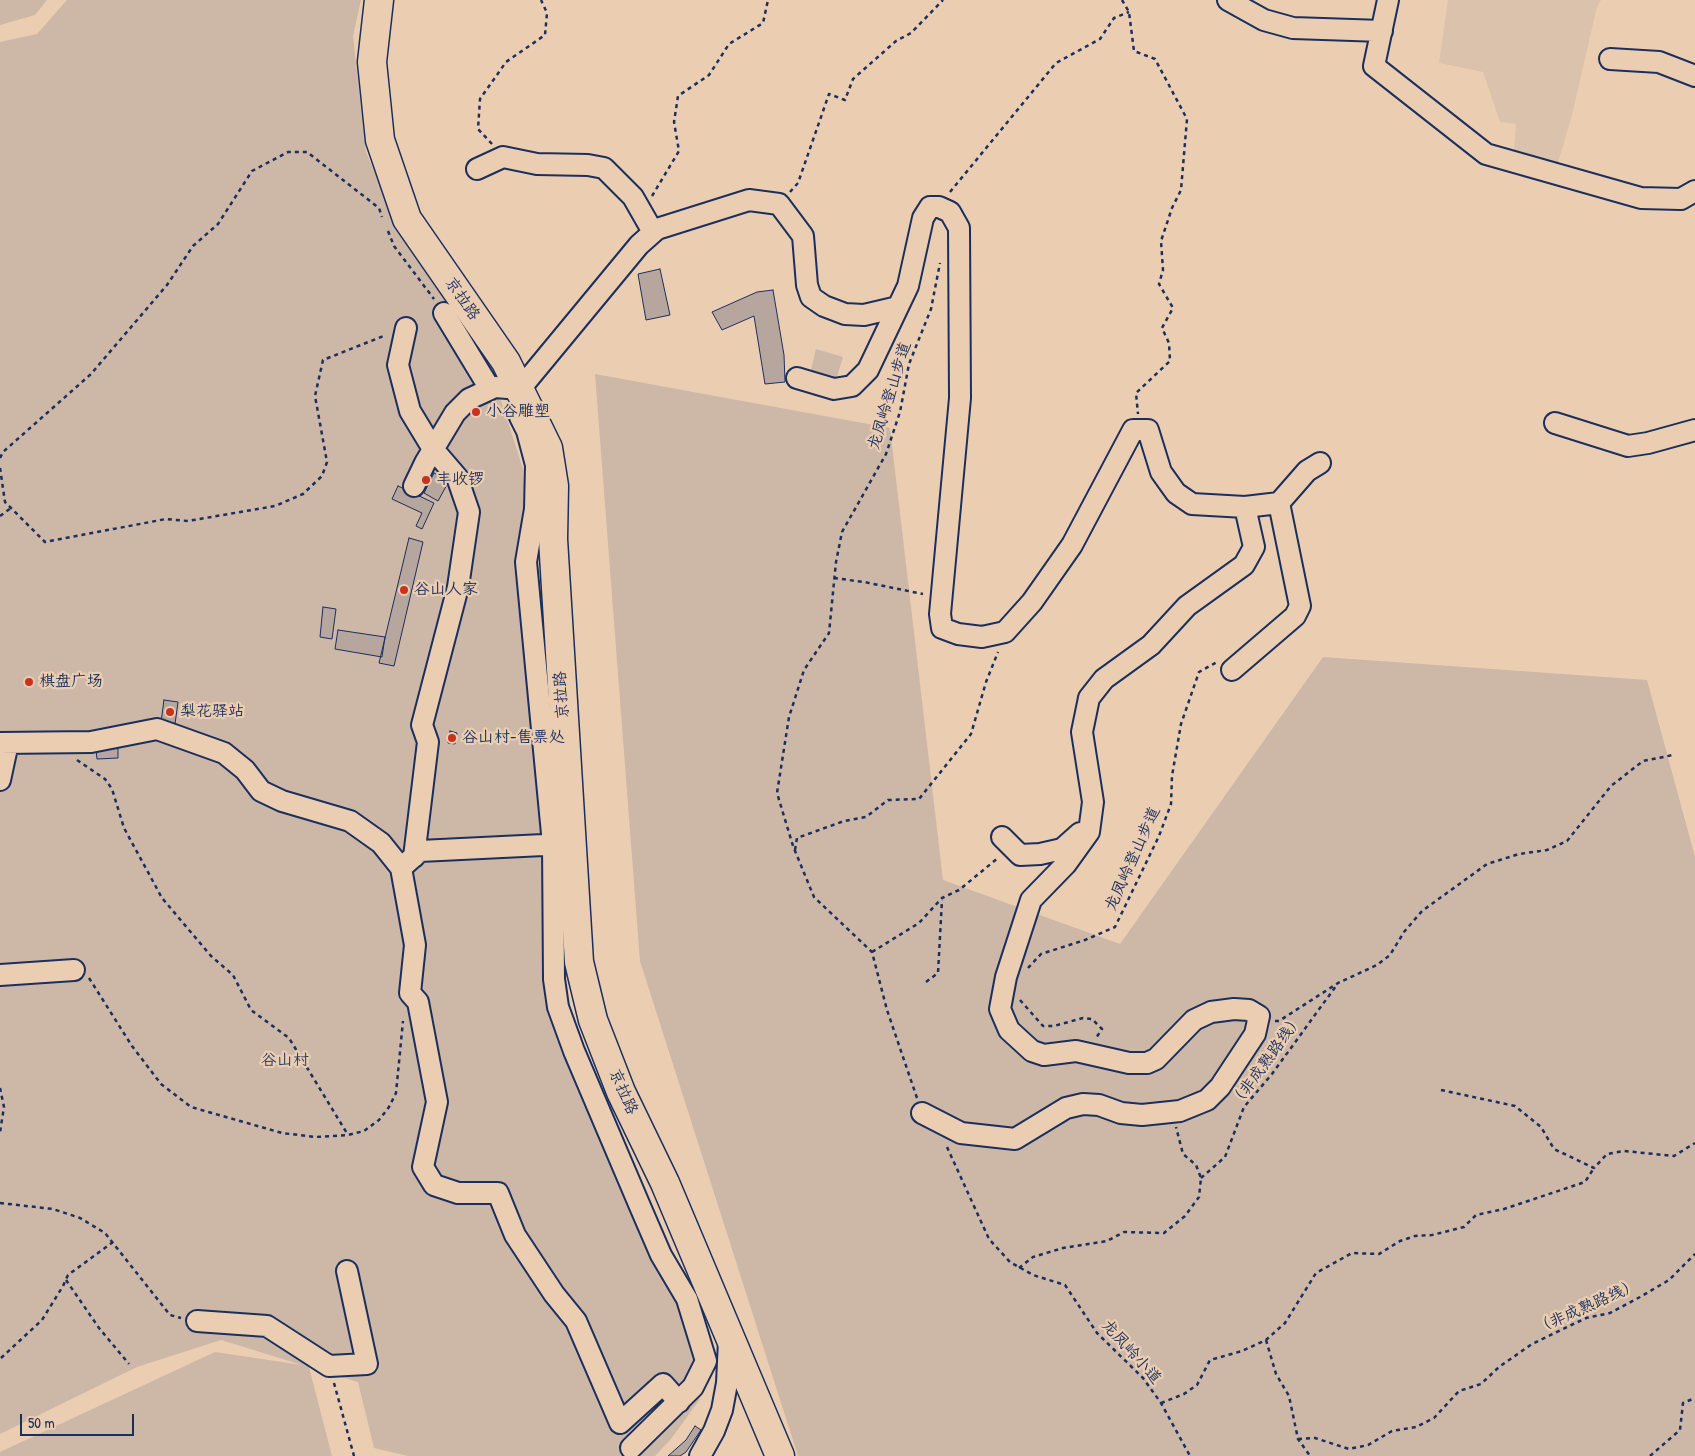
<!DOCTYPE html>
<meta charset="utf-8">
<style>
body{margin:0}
#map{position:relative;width:1695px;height:1456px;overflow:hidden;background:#ebceb2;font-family:"Patrick Hand",sans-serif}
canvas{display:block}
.scale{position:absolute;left:20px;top:1414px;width:114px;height:22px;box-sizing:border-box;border:2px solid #1b2f5e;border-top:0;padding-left:6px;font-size:15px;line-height:18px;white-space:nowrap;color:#1b2f5e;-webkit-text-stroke:4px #ebceb2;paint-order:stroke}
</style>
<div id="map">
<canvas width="1695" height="1456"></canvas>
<div class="scale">50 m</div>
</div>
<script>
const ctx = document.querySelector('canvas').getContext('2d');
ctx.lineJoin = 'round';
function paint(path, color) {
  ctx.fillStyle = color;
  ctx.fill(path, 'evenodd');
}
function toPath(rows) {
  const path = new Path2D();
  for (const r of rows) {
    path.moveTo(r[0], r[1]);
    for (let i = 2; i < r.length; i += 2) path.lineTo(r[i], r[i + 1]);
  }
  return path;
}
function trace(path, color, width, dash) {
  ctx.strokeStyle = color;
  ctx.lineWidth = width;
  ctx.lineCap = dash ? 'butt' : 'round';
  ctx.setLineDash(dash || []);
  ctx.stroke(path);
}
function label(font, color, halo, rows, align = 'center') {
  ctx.font = font + ' "Patrick Hand","LXGW WenKai TC",sans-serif';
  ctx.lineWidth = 4.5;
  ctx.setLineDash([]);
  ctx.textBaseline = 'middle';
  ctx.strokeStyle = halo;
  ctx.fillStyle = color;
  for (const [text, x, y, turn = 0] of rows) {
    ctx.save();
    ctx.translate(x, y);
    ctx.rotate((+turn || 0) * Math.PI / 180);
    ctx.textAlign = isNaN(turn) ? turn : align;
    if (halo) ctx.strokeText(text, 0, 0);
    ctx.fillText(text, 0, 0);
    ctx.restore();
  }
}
paint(toPath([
 [1448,0,1601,0,1597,7,1572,115,1557,166,1514,150,1516,124,1500,122,1483,72,1439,63]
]), '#dbc2ac');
paint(toPath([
 [0,0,47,0,35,15,0,25],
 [67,0,361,0,353,36,366,152,397,223,492,372,523,469,563,998,702,1341,700,1399,671,1439,655,1456,408,1456,374,1448,358,1382,309,1367,332,1456,0,1456,0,1452,215,1352,302,1365,221,1340,137,1367,0,1434,0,42,37,34],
 [816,349,843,357,837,377,811,370],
 [595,374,890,428,943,880,1120,944,1323,657,1647,680,1695,857,1695,1456,798,1456,640,961]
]), '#cdb7a6');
const building = toPath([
 [660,269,670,315,646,320,638,274,660,269],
 [773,290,784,355,785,382,765,384,754,316,722,330,712,312,757,292,773,290],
 [434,473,449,481,438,501,424,493,434,473],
 [398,486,434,503,422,529,416,526,422,513,392,499,398,486],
 [409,538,423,542,394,666,379,663,409,538],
 [323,607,336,609,332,639,320,637,323,607],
 [338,630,385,637,382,657,335,649,338,630],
 [164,700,178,702,175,724,161,722,164,700],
 [450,731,457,733,455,744,448,743,450,731],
 [118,748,118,758,97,759,96,749,118,748],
 [695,1426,701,1430,686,1452,680,1456,668,1456,686,1440,695,1426]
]);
paint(building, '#b7a69d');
trace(building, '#1b2f5e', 1);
const minor = toPath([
 [1228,0,1264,20,1293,28,1382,31],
 [1388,0,1374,66,1486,154,1641,198,1681,199,1695,191],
 [1610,59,1659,62,1695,76],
 [477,169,503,157,537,164,588,165,604,168,633,197,653,232],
 [444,313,490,389],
 [406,328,398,365,410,411,433,449,457,477,469,512,458,587,422,725,428,742,414,857],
 [797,378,834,389,852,386,868,370,898,307],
 [520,417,527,431,536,465,535,509,526,562,553,844,554,979,558,1007,574,1051,639,1204,661,1255,687,1299,706,1361,693,1387,631,1448],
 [1555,423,1628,446,1648,443,1695,430],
 [414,486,425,463,455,413,469,399,495,387,520,389,639,245,657,229,749,200,779,204,803,236,807,285,811,297,824,306,845,314,864,315,898,307,908,286,923,218,930,207,939,207,950,212,959,228,960,398,940,614,942,628,958,634,982,637,1005,632,1032,602,1072,545,1133,430,1148,430,1161,472,1176,493,1192,504,1245,507,1254,547,1244,565,1187,606,1151,645,1104,679,1089,698,1082,732,1093,802,1089,832,1066,864,1031,900,1006,977,1000,1009,1009,1030,1032,1051,1044,1055,1076,1051,1129,1063,1147,1063,1156,1059,1194,1020,1211,1012,1234,1009,1249,1010,1259,1016,1255,1034,1220,1087,1207,1100,1180,1111,1142,1115,1121,1113,1099,1105,1083,1104,1066,1108,1015,1139,961,1133,922,1113],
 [1245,507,1279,503,1307,471,1320,463],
 [1232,670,1295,616,1300,606,1279,503],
 [0,743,91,742,157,729,224,753,245,770,261,791,282,801,350,821,381,843,401,868],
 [0,780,8,743],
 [1002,837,1020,855,1040,854,1062,849,1080,833],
 [564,844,420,851,401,868,415,945,410,993,418,1002,437,1102,423,1167,434,1185,458,1193,498,1193,515,1235,554,1294,576,1321,620,1423,663,1384,679,1402],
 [0,975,74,970],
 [197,1321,267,1326,329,1366,367,1364,347,1271],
 [700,1456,714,1431,722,1410,727,1383,729,1341]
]);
const highway = toPath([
 [379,0,372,62,380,140,407,219,506,362,548,448,554,486,553,539,579,962,593,1020,621,1092,665,1183,780,1456]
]);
trace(minor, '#1b2f5e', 24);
trace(highway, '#1b2f5e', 31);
trace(toPath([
 [1122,0,1129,12,1134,51,1155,59,1187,119,1181,190,1172,208,1161,241,1163,270,1159,284,1173,308,1162,328,1169,343,1170,361,1136,393,1138,414],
 [492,144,478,129,480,99,506,62,545,35,547,13,541,0],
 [790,192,798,183,829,94,845,100,853,79,896,41,911,33,943,0],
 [950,192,1056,63,1100,39,1114,18,1129,12],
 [652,196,679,151,674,122,678,96,709,75,729,44,763,23,768,0],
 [388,231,394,246,434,299],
 [0,458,3,452,91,374,167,285,193,246,218,224,252,171,288,152,307,152,379,208,382,217],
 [0,468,5,502,45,542,166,519,188,521,275,506,303,494,322,476,327,462,315,396,323,360,386,335],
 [0,516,11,508],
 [834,578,864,582,923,594],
 [77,760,105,779,112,789,124,828,162,898,211,956,233,975,251,1010,289,1038,348,1135],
 [795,850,797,838,844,821,866,817,888,800,919,799,971,734,986,682,998,652],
 [872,952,919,923,942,898,959,890,998,858],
 [1028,968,1041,954,1085,940,1115,927,1159,836,1171,804,1172,776,1181,724,1199,672,1217,662],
 [89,978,132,1046,161,1084,191,1107,282,1133,315,1137,348,1135,364,1131,379,1120,389,1107,396,1093,403,1021],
 [926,982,938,973,942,900],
 [1020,1000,1043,1026,1054,1026,1083,1018,1092,1019,1102,1029,1096,1038],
 [1275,1021,1279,1021,1338,983,1377,965,1390,955,1404,932,1422,911,1487,864,1519,854,1547,850,1567,841,1611,786,1643,761,1673,755],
 [0,1088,4,1107,0,1132],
 [1441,1090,1515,1106,1541,1127,1554,1149,1594,1168,1607,1154,1624,1151,1674,1156,1695,1143],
 [917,1098,887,1010,872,952,814,897,793,846,777,793,789,717,804,670,829,633,836,562,842,532,886,454,900,412,909,364,931,309,940,263],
 [947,1147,989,1239,1010,1262,1033,1275,1065,1285,1097,1333,1143,1378,1161,1403,1190,1456],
 [1201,1178,1225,1157,1244,1107,1272,1074,1336,986],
 [0,1203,53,1209,80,1218,105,1233,170,1315,181,1318],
 [1019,1268,1033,1257,1063,1248,1107,1241,1124,1232,1164,1233,1185,1216,1199,1197,1201,1178,1196,1165,1183,1154,1176,1127],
 [66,1280,99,1328,129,1364],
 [1266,1340,1276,1374,1289,1396,1298,1439,1310,1456],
 [1,1358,42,1320,63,1286,68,1275,113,1242],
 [334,1383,354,1456],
 [1161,1403,1184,1394,1197,1385,1210,1360,1242,1351,1266,1340,1285,1323,1316,1273,1352,1253,1379,1254,1400,1241,1415,1236,1432,1235,1464,1227,1476,1215,1504,1209,1585,1182,1594,1168],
 [1298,1439,1315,1438,1349,1449,1368,1445,1392,1431,1416,1427,1434,1418,1459,1391,1481,1384,1499,1367,1532,1344,1586,1318,1610,1313,1640,1297,1669,1280,1695,1254],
 [1650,1456,1680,1430,1683,1403,1695,1398]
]), '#1b2f5e', 2.5, [4, 4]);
trace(minor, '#ebceb2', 20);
trace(highway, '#ebceb2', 28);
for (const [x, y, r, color] of [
 [476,412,5,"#c8321e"],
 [426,480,5,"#c8321e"],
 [404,590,5,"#c8321e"],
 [29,682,5,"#c8321e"],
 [170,712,5,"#c8321e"],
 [452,738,5,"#c8321e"]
]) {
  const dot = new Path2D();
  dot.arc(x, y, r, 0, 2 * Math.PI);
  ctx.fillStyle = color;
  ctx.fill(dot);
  trace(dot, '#ebceb2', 2);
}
label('16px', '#1b2f5e', '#ebceb2', [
 ["京拉路",462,299,55],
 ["龙凤岭登山步道",890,396,-73],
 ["京拉路",562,695,-94],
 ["龙凤岭登山步道",1133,859,-66],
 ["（非成熟路线）",1267,1061,-54],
 ["京拉路",623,1092,66],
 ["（非成熟路线）",1587,1307,-24],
 ["龙凤岭小道",1131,1352,48]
]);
label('16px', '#1b2f5e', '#ebceb2', [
 ["小谷雕塑",486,412],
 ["丰收锣",436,480],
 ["谷山人家",414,590],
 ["棋盘广场",39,682],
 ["梨花驿站",180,712],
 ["谷山村-售票处",462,738]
], 'left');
label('16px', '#2d3d65', '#ebceb2', [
 ["谷山村",285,1061]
]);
</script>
